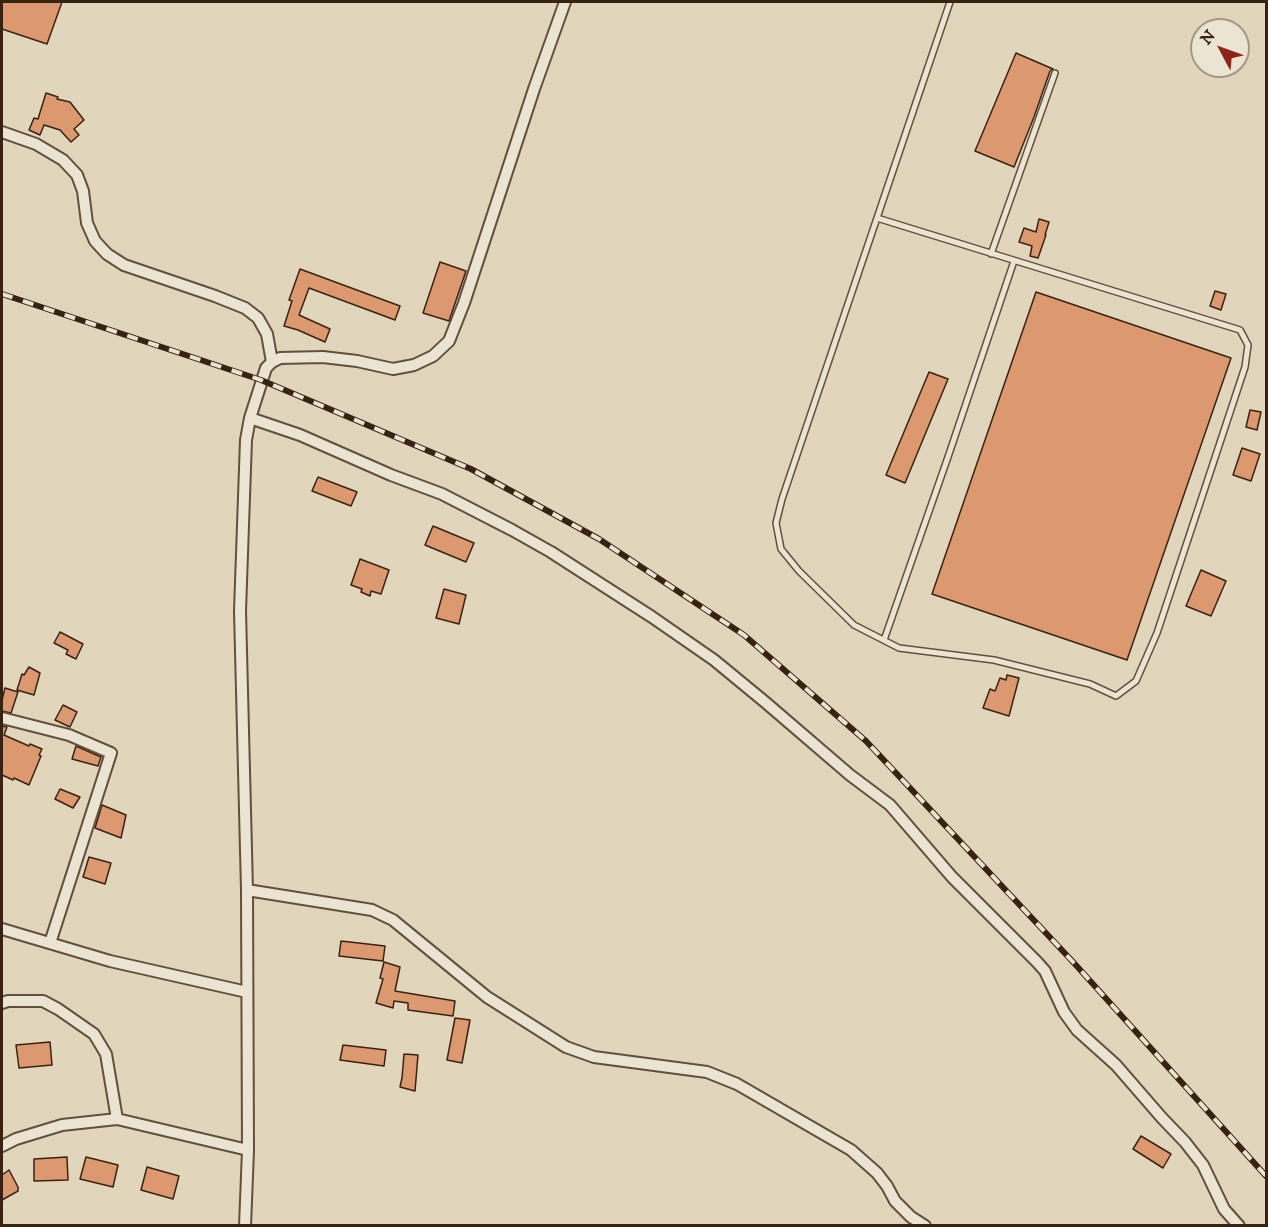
<!DOCTYPE html>
<style>
body{margin:0}
#map{position:relative;width:1268px;height:1227px;overflow:hidden;background:#e1d5bb;font-family:"IM FELL DW Pica",serif}
canvas{display:block}
.frame{position:absolute;inset:0;border:3px solid #382313;pointer-events:none}
.north{position:absolute;left:1190px;top:18px;width:60px;height:60px;box-sizing:border-box;background:#ece4d3;border:2px solid #a49786;border-radius:50%;rotate:311deg;font-size:16px;font-weight:700;line-height:24px;text-align:center;color:#382313}
.north::after{content:'';display:block;margin:auto;width:21px;height:27px;background:#8f2418;clip-path:polygon(50% 0,100% 100%,50% 72%,0 100%)}
</style>
<div id="map">
<canvas width="1268" height="1227"></canvas>
<div class="frame"></div>
<div class="north">N</div>
</div>
<script>
const ctx = document.querySelector('canvas').getContext('2d');
ctx.lineJoin = 'round';
function paint(path, color) {
  ctx.fillStyle = color;
  ctx.fill(path, 'evenodd');
}
function toPath(rows) {
  const path = new Path2D();
  for (const r of rows) {
    path.moveTo(r[0], r[1]);
    for (let i = 2; i < r.length; i += 2) path.lineTo(r[i], r[i + 1]);
  }
  return path;
}
function trace(path, color, width, dash) {
  ctx.strokeStyle = color;
  ctx.lineWidth = width;
  ctx.lineCap = dash ? 'butt' : 'round';
  ctx.setLineDash(dash || []);
  ctx.stroke(path);
}
const building = toPath([
 [2,2,62,2,47,44,2,29,2,2],
 [1016,53,1053,69,1050,71,1034,117,1014,167,975,151,1016,53],
 [46,93,58,97,57,99,70,102,84,120,74,129,79,135,71,142,60,130,44,125,40,135,29,130,34,118,38,119,46,93],
 [1039,219,1049,222,1045,235,1046,235,1038,258,1030,256,1032,246,1019,242,1024,228,1036,232,1039,219],
 [440,262,466,271,449,321,423,313,440,262],
 [300,269,400,306,395,320,309,288,299,315,330,329,325,342,298,330,284,326,292,301,289,300,300,269],
 [1215,291,1226,294,1221,310,1210,306,1215,291],
 [1036,292,1231,358,1127,660,932,594,1036,292],
 [929,372,948,379,905,483,886,475,929,372],
 [1250,410,1261,412,1257,430,1246,427,1250,410],
 [1242,448,1260,454,1251,481,1233,475,1242,448],
 [318,477,357,492,351,506,312,491,318,477],
 [433,526,474,543,466,562,425,545,433,526],
 [360,559,389,570,381,594,371,591,370,596,361,592,362,589,351,585,360,559],
 [1201,570,1226,581,1211,616,1186,606,1201,570],
 [444,589,466,595,459,624,436,618,444,589],
 [60,632,83,644,76,659,66,654,68,650,54,643,60,632],
 [29,667,40,673,34,695,17,690,22,674,24,675,29,667],
 [1007,675,1019,678,1009,716,983,708,990,689,995,691,1000,678,1006,680,1007,675],
 [5,688,18,692,11,713,2,711,2,700,5,688],
 [63,705,77,712,70,727,55,720,63,705],
 [2,726,7,727,4,735,29,746,30,744,42,749,39,755,41,756,29,785,14,778,13,780,2,775,2,726],
 [76,746,101,757,98,766,72,759,76,746],
 [60,789,80,797,73,808,55,799,60,789],
 [102,805,126,815,121,838,95,828,102,805],
 [89,857,111,863,105,884,83,877,89,857],
 [341,941,385,946,383,961,339,956,341,941],
 [384,962,400,967,395,991,455,1001,453,1016,408,1010,408,1003,394,1001,393,1008,376,1003,383,979,380,978,384,962],
 [455,1018,470,1020,462,1063,447,1060,455,1018],
 [50,1042,52,1065,19,1068,16,1045,50,1042],
 [343,1045,386,1050,384,1066,340,1060,343,1045],
 [404,1054,418,1055,415,1091,400,1087,402,1078,404,1054],
 [1141,1136,1171,1154,1163,1168,1133,1149,1141,1136],
 [67,1157,68,1180,34,1181,34,1159,67,1157],
 [86,1157,118,1165,113,1187,80,1179,86,1157],
 [147,1167,179,1176,173,1199,141,1190,147,1167],
 [9,1170,18,1187,18,1191,2,1200,2,1175,9,1170]
]);
paint(building, '#dc986f');
trace(building, '#382313', 1.5);
const lane = toPath([
 [877,218,1240,330,1248,345,1245,367,1157,633,1136,681,1116,696,1090,684,994,660,899,648,854,625,799,571,781,549,776,523,782,499,950,2],
 [991,254,1055,73],
 [884,640,948,457,1014,261]
]);
const street = toPath([
 [2,132,36,144,63,160,77,175,83,191,87,223,95,241,107,254,124,265,215,296,245,308,258,318,267,334,272,362],
 [250,418,300,435,391,475,442,494,512,530,551,552,652,617,714,660,765,702,850,775,890,805,952,877,1037,962,1045,971,1064,1012,1077,1030,1116,1065,1162,1118,1185,1142,1203,1165,1224,1209,1239,1226],
 [2,718,69,735,111,753,50,943],
 [247,890,372,910,393,920,487,997,566,1047,594,1057,707,1072,737,1084,851,1150,877,1173,887,1186,895,1201,911,1217,925,1226],
 [2,929,110,961,247,992],
 [2,1003,8,1001,43,1001,58,1009,94,1034,106,1054,117,1119],
 [2,1146,16,1139,62,1125,117,1119,248,1150],
 [245,1226,248,1150,247,890,240,611,246,440,250,418,266,368,272,362,280,358,323,357,357,361,393,369,414,365,433,356,449,341,464,303,534,89,565,2]
]);
trace(lane, '#62503d', 8);
trace(street, '#62503d', 14);
trace(lane, '#ece4d3', 5);
trace(street, '#ece4d3', 10);
const rail = toPath([
 [2,294,261,380,471,469,599,539,744,635,866,741,1074,963,1266,1176]
]);
trace(rail, '#382313', 6);
trace(rail, '#ece4d3', 4, [11]);
</script>
